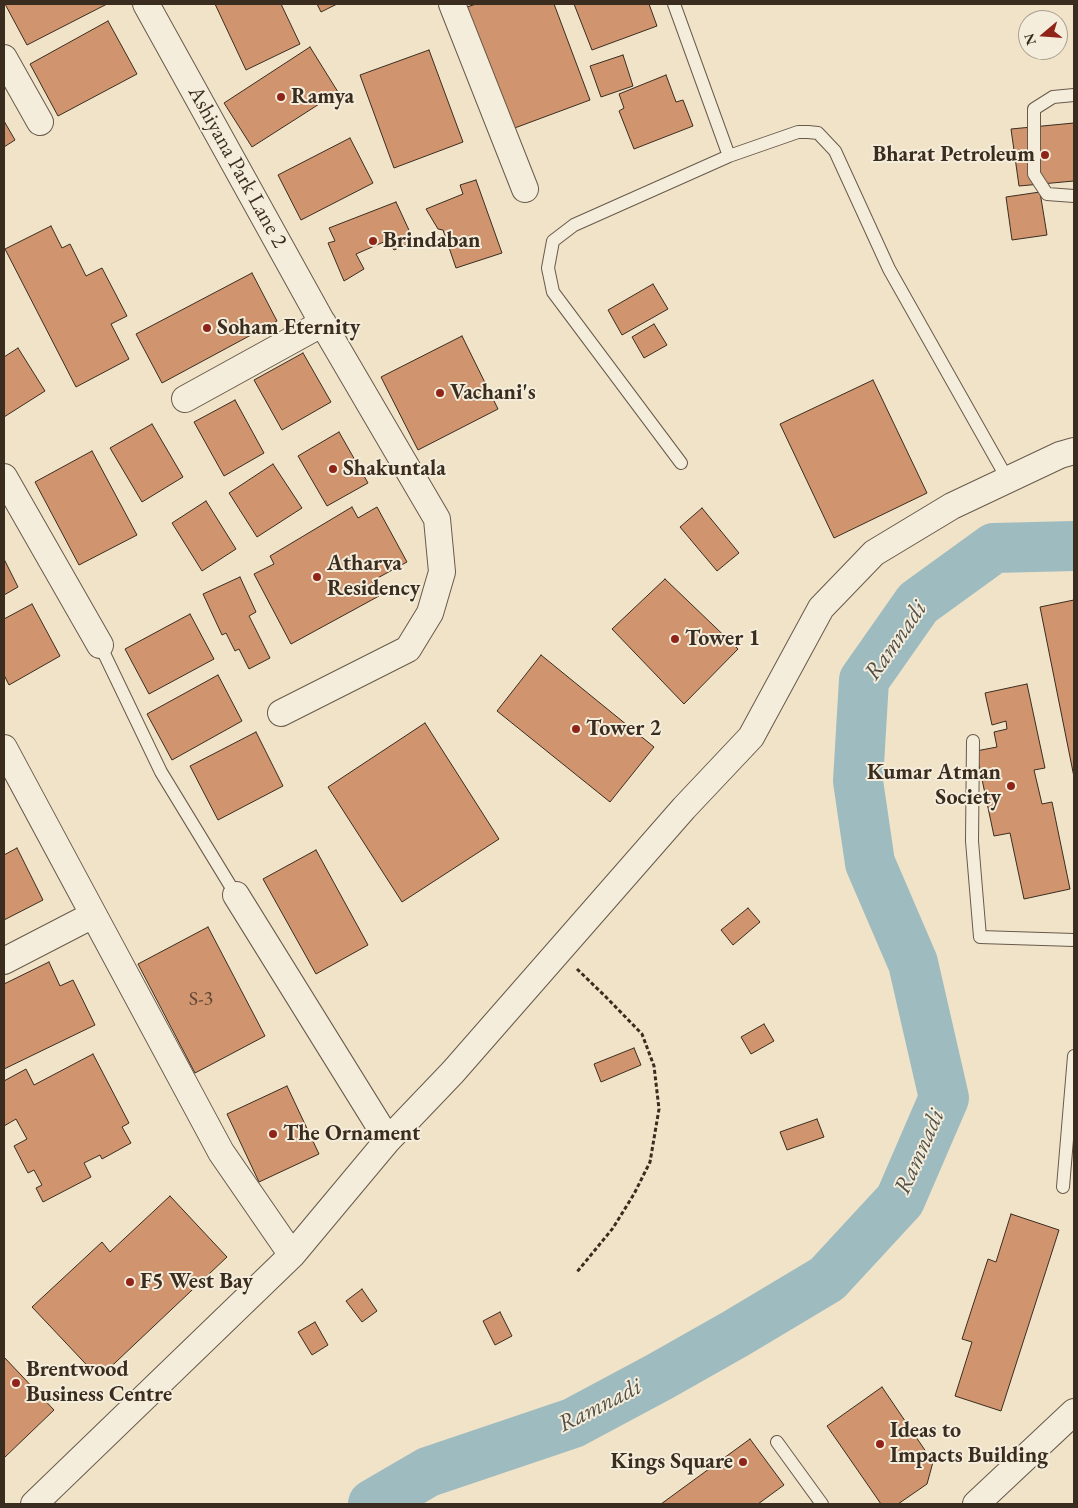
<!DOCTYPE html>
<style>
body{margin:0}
#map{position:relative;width:1078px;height:1508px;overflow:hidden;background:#f0e3c8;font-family:"EB Garamond",serif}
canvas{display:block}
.frame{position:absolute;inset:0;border:5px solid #3a2d20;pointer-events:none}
.north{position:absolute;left:1018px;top:10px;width:50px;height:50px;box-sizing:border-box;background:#f5eddb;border:1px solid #aaa090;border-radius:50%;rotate:252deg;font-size:14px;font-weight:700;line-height:20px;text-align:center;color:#3a2d20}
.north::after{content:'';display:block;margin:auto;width:18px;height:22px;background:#8f2418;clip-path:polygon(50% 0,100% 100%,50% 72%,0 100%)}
</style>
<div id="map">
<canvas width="1078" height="1508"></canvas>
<div class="frame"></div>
<div class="north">N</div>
</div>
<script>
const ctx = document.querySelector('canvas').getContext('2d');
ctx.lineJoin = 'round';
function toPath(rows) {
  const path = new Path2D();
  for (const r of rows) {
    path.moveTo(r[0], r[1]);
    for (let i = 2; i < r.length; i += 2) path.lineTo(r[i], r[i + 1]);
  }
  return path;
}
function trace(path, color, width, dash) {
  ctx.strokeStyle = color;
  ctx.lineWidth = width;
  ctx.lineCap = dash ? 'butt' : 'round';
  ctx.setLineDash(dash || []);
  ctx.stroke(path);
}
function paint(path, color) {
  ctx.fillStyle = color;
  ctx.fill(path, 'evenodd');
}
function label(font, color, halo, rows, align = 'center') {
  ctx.font = font + ' "EB Garamond",serif';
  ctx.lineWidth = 4;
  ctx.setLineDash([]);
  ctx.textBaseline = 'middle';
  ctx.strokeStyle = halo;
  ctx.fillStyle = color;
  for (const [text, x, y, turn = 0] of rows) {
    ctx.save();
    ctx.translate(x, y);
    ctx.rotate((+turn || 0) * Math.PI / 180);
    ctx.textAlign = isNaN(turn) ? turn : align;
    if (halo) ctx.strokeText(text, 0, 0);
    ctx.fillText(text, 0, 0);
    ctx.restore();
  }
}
trace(toPath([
 [373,1504,428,1472,573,1423,659,1377,735,1334,827,1279,900,1200,944,1098,913,963,870,863,858,781,864,680,918,603,994,548,1074,546]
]), '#9ebbc0', 50);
const building = toPath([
 [5,4,107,4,27,45,5,4],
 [215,4,281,4,300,44,246,70,215,4],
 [317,4,337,4,321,12,317,4],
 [476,4,554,4,590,100,512,129,467,7,476,4],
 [574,4,649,4,657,26,592,50,574,4],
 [108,21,137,74,58,116,30,64,108,21],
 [310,47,338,92,252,147,224,103,310,47],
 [429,50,463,142,394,168,360,75,429,50],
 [623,55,633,86,601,97,590,66,623,55],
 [666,75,676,102,683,100,693,126,634,149,619,111,624,108,619,94,666,75],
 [4,121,15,140,4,147,4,121],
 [1074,123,1074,181,1019,186,1011,129,1074,123],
 [350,138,373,183,301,220,278,175,350,138],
 [476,180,502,253,456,268,443,230,438,229,426,209,463,194,460,185,476,180],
 [1040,192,1047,235,1012,240,1006,197,1040,192],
 [396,202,414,241,394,250,386,241,356,254,364,269,344,281,328,243,335,241,329,228,396,202],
 [51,226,62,248,70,244,86,276,102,268,127,316,111,324,129,359,76,387,5,249,51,226],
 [252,273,277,321,162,383,136,334,252,273],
 [653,284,668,309,622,335,608,310,653,284],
 [654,324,667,345,644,358,632,337,654,324],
 [462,336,498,409,418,450,381,377,462,336],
 [18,348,45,391,4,417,4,357,18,348],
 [303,353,331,402,282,430,254,380,303,353],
 [873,380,927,493,834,538,780,424,873,380],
 [235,400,264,453,224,476,194,422,235,400],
 [152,424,183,477,142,502,110,448,152,424],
 [339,432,368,483,327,506,298,456,339,432],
 [92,451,137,535,79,565,35,482,92,451],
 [273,464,302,508,257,537,229,493,273,464],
 [206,501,236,549,202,571,172,523,206,501],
 [352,507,358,518,377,507,407,562,372,581,379,596,291,644,254,574,274,564,270,556,352,507],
 [702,508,739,553,717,571,680,527,702,508],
 [4,559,18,587,4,595,4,559],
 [240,577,256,612,249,616,270,658,249,669,239,649,235,651,226,633,222,635,203,594,240,577],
 [665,579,738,649,684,704,612,629,665,579],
 [1074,600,1074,777,1040,607,1074,600],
 [32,604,60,656,9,685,4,675,4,619,32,604],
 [190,614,214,659,149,694,125,649,190,614],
 [541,655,654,747,610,802,497,711,541,655],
 [218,675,242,721,172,760,147,714,218,675],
 [1027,684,1045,768,1034,770,1042,804,1052,802,1070,889,1024,899,1010,833,994,836,976,751,997,747,994,732,1007,729,1006,721,992,725,985,693,1027,684],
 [425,723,499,839,402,902,328,787,425,723],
 [256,732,283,786,218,820,190,766,256,732],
 [17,848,43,900,4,920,4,855,17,848],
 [316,850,368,945,316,974,263,879,316,850],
 [748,908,760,922,733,945,721,930,748,908],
 [208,927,265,1036,195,1073,138,964,208,927],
 [49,962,60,986,73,980,95,1025,4,1069,4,984,49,962],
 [764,1024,774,1041,751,1054,741,1037,764,1024],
 [634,1048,641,1065,601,1082,594,1064,634,1048],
 [93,1054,129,1123,122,1127,131,1143,102,1159,100,1155,84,1163,91,1177,43,1202,36,1188,42,1185,34,1170,28,1173,14,1146,27,1139,16,1119,4,1126,4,1081,26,1069,34,1085,93,1054],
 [287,1086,319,1154,259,1182,227,1114,287,1086],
 [817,1119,824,1137,787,1150,780,1132,817,1119],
 [170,1196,227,1257,99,1378,32,1307,102,1242,110,1252,170,1196],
 [1011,1214,1059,1230,1001,1411,955,1396,972,1342,962,1339,988,1259,996,1262,1011,1214],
 [362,1289,377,1311,362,1322,346,1301,362,1289],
 [500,1312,512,1336,495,1345,483,1321,500,1312],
 [315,1322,328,1345,312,1355,298,1332,315,1322],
 [4,1357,54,1410,4,1458,4,1357],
 [882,1387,933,1462,927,1484,898,1504,881,1504,827,1426,882,1387],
 [750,1439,784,1485,758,1504,661,1504,750,1439]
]);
paint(building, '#d0946e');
trace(building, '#3a2d20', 1);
const service = toPath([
 [674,4,729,156],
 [1074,95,1053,97,1034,109,1034,174,1047,194,1074,196],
 [681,463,553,292,548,268,553,241,574,225,729,156,798,132,808,132,818,133,835,151,889,269,1008,480],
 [100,645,161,772,236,895],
 [973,741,972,841,980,937,1074,940],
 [1063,1187,1074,1056],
 [777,1442,822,1504]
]);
const minor = toPath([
 [146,4,327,331,437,519,442,572,430,613,408,649,281,713],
 [452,4,525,189],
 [4,58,40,122],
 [185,399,323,323],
 [4,477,100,645],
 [4,748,221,1152,292,1255],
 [236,895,388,1140],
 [4,961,93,915],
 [34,1504,292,1255,388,1140,453,1072,684,808,751,737,821,608,874,553,952,506,1060,455,1074,451],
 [976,1504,1074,1412]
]);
trace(service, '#685a4a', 14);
trace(minor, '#685a4a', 28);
trace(toPath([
 [577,969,605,996,642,1034,654,1066,659,1109,650,1162,634,1194,613,1228,577,1272]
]), '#3a2d20', 3, [4, 2.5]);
trace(service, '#f5eddb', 12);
trace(minor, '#f5eddb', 26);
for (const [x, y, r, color] of [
 [281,97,5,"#8f2418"],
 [1045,155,5,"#8f2418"],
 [373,241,5,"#8f2418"],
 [207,328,5,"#8f2418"],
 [440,393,5,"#8f2418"],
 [333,469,5,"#8f2418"],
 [317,577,5,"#8f2418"],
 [675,639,5,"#8f2418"],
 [576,729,5,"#8f2418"],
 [1011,786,5,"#8f2418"],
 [273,1134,5,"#8f2418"],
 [130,1282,5,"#8f2418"],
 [16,1383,5,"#8f2418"],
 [880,1444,5,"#8f2418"],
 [743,1462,5,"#8f2418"]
]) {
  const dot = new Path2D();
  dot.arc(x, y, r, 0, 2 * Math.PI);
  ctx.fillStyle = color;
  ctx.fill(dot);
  trace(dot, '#f5eddb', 2);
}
label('20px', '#604734', null, [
 ["S-3",201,1000]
]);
label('bold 22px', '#3a2d20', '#f5eddb', [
 ["Ramya",291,97],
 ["Bharat Petroleum",1035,155,"right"],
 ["Brindaban",383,241],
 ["Soham Eternity",217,328],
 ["Vachani's",450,393],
 ["Shakuntala",343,469],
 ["Atharva",327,564],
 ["Residency",327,589],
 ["Tower 1",685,639],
 ["Tower 2",586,729],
 ["Kumar Atman",1001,773,"right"],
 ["Society",1001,798,"right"],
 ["The Ornament",283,1134],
 ["F5 West Bay",140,1282],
 ["Brentwood",26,1370],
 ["Business Centre",26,1395],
 ["Ideas to",890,1431],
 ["Impacts Building",890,1456],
 ["Kings Square",733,1462,"right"]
], 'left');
label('22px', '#3a2d20', '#f5eddb', [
 ["Ashiyana Park Lane 2",237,167,61]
]);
label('italic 24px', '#535048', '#f5eddb', [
 ["Ramnadi",896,641,-55],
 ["Ramnadi",920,1152,-66],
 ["Ramnadi",600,1406,-27]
]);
</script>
